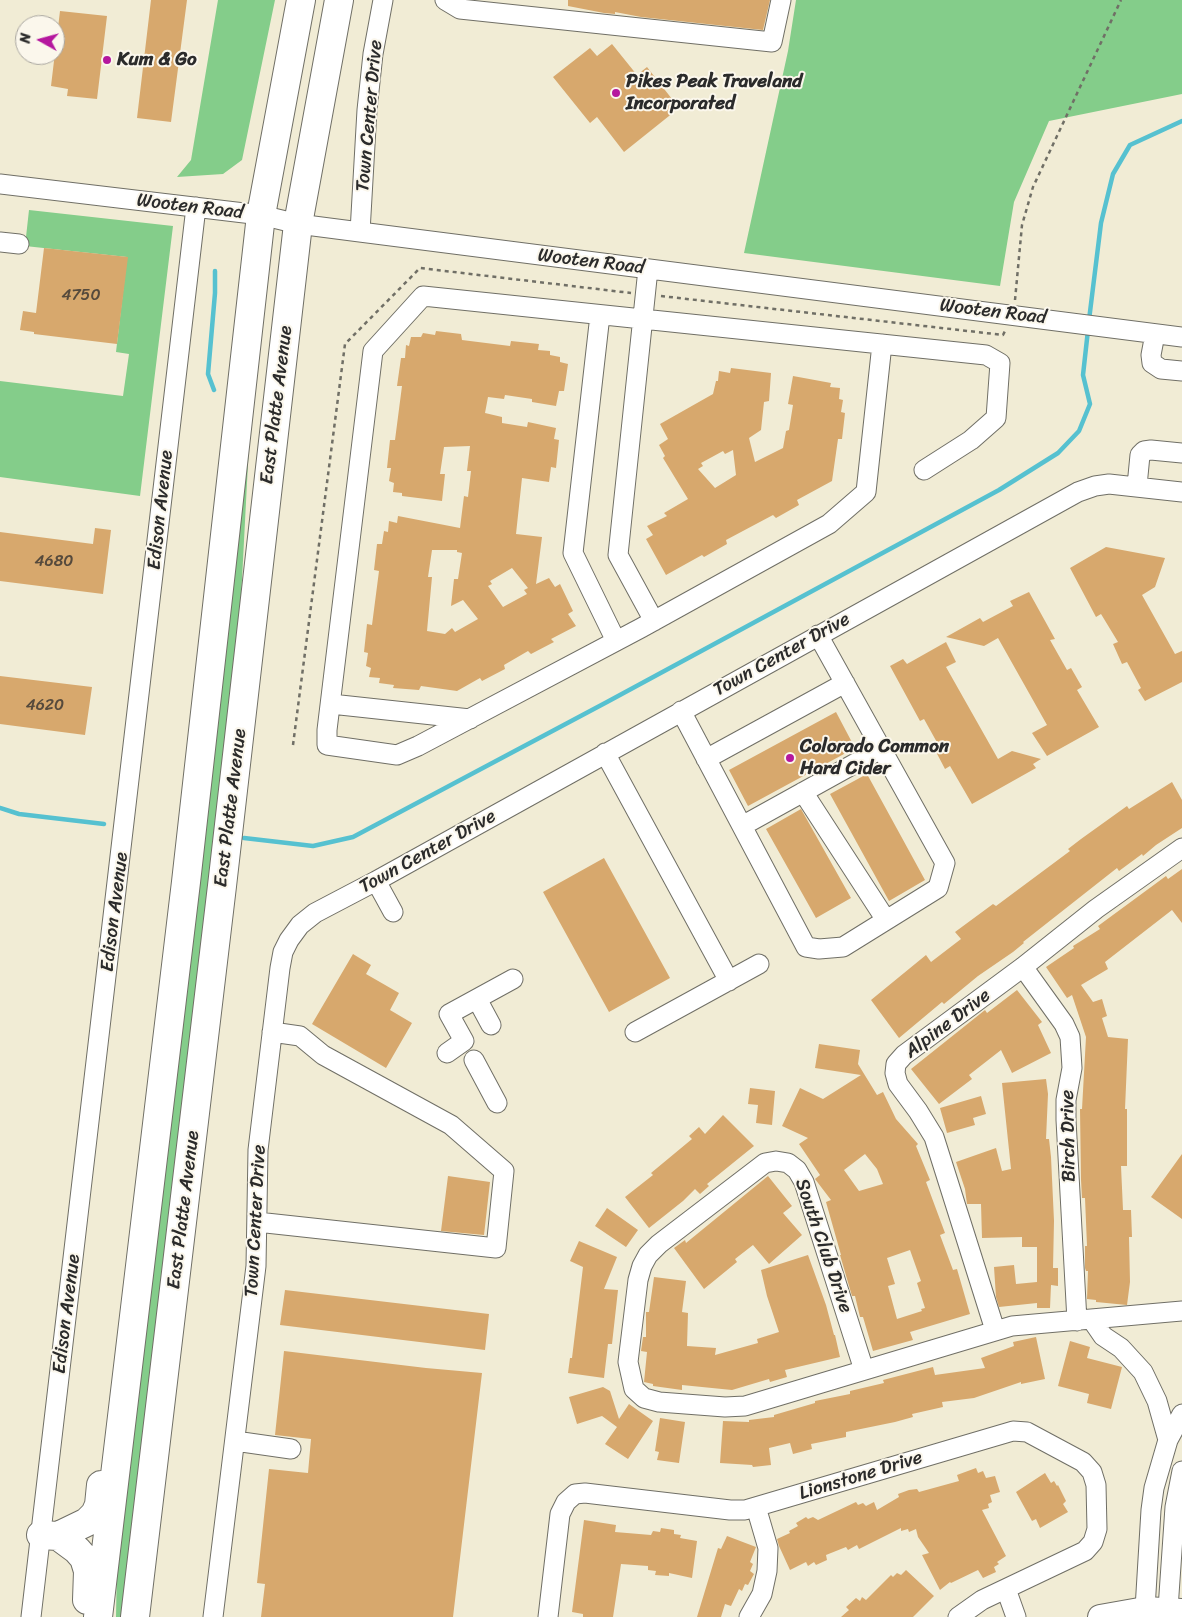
<!DOCTYPE html>
<style>
body{margin:0}
#map{position:relative;width:1182px;height:1617px;overflow:hidden;background:#f1ecd5;font-family:Sriracha,sans-serif}
canvas{display:block}
.north{position:absolute;left:15px;top:15px;width:50px;height:50px;box-sizing:border-box;background:#fbf7ec;border:1px solid #a8a59f;border-radius:50%;rotate:277deg;font-size:14px;font-weight:700;line-height:20px;text-align:center;color:#2b2b2b}
.north::after{content:'';display:block;margin:auto;width:18px;height:22px;background:#b5179e;clip-path:polygon(50% 0,100% 100%,50% 72%,0 100%)}
</style>
<div id="map">
<canvas width="1182" height="1617"></canvas>
<div class="north">N</div>
</div>
<script>
const ctx = document.querySelector('canvas').getContext('2d');
ctx.lineJoin = 'round';
function paint(path, color) {
  ctx.fillStyle = color;
  ctx.fill(path, 'evenodd');
}
function toPath(rows) {
  const path = new Path2D();
  for (const r of rows) {
    path.moveTo(r[0], r[1]);
    for (let i = 2; i < r.length; i += 2) path.lineTo(r[i], r[i + 1]);
  }
  return path;
}
function trace(path, color, width, dash) {
  ctx.strokeStyle = color;
  ctx.lineWidth = width;
  ctx.lineCap = dash ? 'butt' : 'round';
  ctx.setLineDash(dash || []);
  ctx.stroke(path);
}
function label(font, color, halo, rows, align = 'center') {
  ctx.font = font + ' Sriracha,sans-serif';
  ctx.lineWidth = 4;
  ctx.setLineDash([]);
  ctx.textBaseline = 'middle';
  ctx.strokeStyle = halo;
  ctx.fillStyle = color;
  for (const [text, x, y, turn = 0] of rows) {
    ctx.save();
    ctx.translate(x, y);
    ctx.rotate((+turn || 0) * Math.PI / 180);
    ctx.textAlign = isNaN(turn) ? turn : align;
    if (halo) ctx.strokeText(text, 0, 0);
    ctx.fillText(text, 0, 0);
    ctx.restore();
  }
}
paint(toPath([
 [218,0,275,0,242,160,223,174,177,177,191,160],
 [796,0,1182,0,1182,94,1049,121,1014,202,1000,286,744,253,788,51],
 [29,210,173,226,140,496,0,477,0,381,123,396,129,354,116,352,127,257,25,246],
 [269,268,250,425,240,618,125,1617,116,1617,118,1507,263,278]
]), '#84cd8a');
trace(toPath([
 [1089,320,1101,223,1113,174,1130,145,1182,121],
 [214,390,208,374,215,293,215,271],
 [0,808,19,814,104,824],
 [244,838,313,846,353,837,607,702,999,490,1058,453,1079,431,1090,404,1083,375,1088,330]
]), '#56c1d0', 4.5);
paint(toPath([
 [151,0,187,0,171,122,137,118],
 [568,0,770,0,763,30,641,17,615,12,615,14,604,13,568,6],
 [60,11,107,16,97,99,67,96,68,89,51,86],
 [612,44,637,75,647,67,679,108,624,152,597,117,590,123,553,77,590,48,597,56],
 [44,248,128,257,117,344,34,334,34,332,20,330,23,311,36,313],
 [436,331,461,334,462,340,510,346,511,341,539,344,538,350,550,351,550,355,560,357,560,362,568,364,564,391,559,391,556,406,532,402,532,399,505,395,504,399,488,397,485,413,502,417,502,423,527,427,528,422,556,428,554,439,559,440,556,468,551,467,549,482,522,478,516,534,542,537,536,584,549,578,555,587,560,584,573,611,568,614,576,626,551,639,554,642,531,654,528,651,504,665,505,669,482,681,480,678,457,691,421,686,419,690,393,688,394,685,379,683,380,678,369,677,371,668,366,666,368,653,364,652,367,624,372,625,379,571,374,570,377,544,382,544,384,531,388,532,389,521,397,523,398,516,460,528,464,496,468,497,471,471,467,471,470,446,444,447,440,474,445,474,442,501,402,496,402,493,393,492,394,483,389,481,391,468,387,468,390,440,395,440,402,386,397,386,401,358,405,358,406,345,409,346,411,337,421,337,423,333,435,335],
 [432,550,457,550,457,552,462,553,458,579,454,579,451,606,463,600,478,619,455,632,452,628,445,634,427,631,432,577,428,577],
 [512,568,528,588,524,590,527,594,503,607,488,586,492,584,490,581],
 [731,368,771,373,769,401,764,402,761,430,749,438,755,462,783,448,786,431,789,430,793,405,788,404,793,376,831,383,830,387,840,388,839,399,843,400,841,412,845,413,842,439,838,439,832,481,797,500,799,505,776,518,773,515,726,540,727,544,704,557,702,555,666,575,646,539,653,535,647,526,667,516,664,513,688,499,663,458,665,456,659,445,668,439,660,424,713,394,716,381,718,381,719,371,730,373],
 [733,450,736,475,715,488,698,469,703,466,701,463,723,451,725,454],
 [95,528,111,530,103,594,0,581,0,532,93,544],
 [1106,547,1165,558,1155,587,1142,595,1175,654,1182,651,1182,682,1145,701,1138,690,1141,688,1127,662,1122,664,1113,644,1118,642,1101,614,1096,617,1070,568],
 [1029,592,1055,639,1050,640,1067,670,1071,668,1082,687,1077,690,1099,727,1047,756,1032,733,1047,725,998,638,984,646,946,637,980,618,983,622,1013,606,1010,601],
 [946,642,956,662,946,667,998,759,1012,751,1041,759,1033,764,1036,768,972,804,950,766,945,769,934,748,939,746,924,719,920,721,890,666,903,659,907,664],
 [0,676,92,687,85,735,0,724],
 [836,712,855,748,748,806,729,770],
 [867,774,925,880,889,901,830,794],
 [1172,782,1182,800,1182,828,1156,845,1143,856,1142,854,1119,871,1117,868,1023,942,1024,943,1013,952,978,976,944,1004,942,1002,899,1038,871,1000,926,955,931,962,961,939,955,932,993,904,996,906,1070,851,1068,849,1081,839,1127,806,1129,809],
 [801,809,851,898,816,918,766,829],
 [604,858,670,978,609,1012,543,892],
 [1182,869,1182,923,1172,910,1105,962,1108,969,1081,985,1093,1002,1102,999,1107,1016,1102,1018,1108,1037,1128,1039,1125,1109,1127,1109,1127,1166,1121,1166,1123,1210,1131,1210,1132,1237,1129,1237,1130,1282,1127,1305,1096,1302,1096,1300,1087,1299,1088,1271,1086,1271,1085,1268,1085,1246,1087,1246,1085,1198,1082,1198,1081,1180,1080,1109,1082,1109,1086,1037,1072,995,1067,998,1046,967,1074,948,1073,946,1100,929,1098,926,1166,876,1168,879],
 [353,954,371,965,366,974,399,993,390,1010,412,1023,386,1068,312,1024],
 [1017,990,1042,1022,1038,1025,1051,1053,1012,1073,1001,1050,969,1075,972,1079,939,1104,911,1069,985,1010,987,1013],
 [819,1044,860,1050,858,1064,877,1095,883,1092,896,1119,918,1144,916,1146,930,1180,926,1182,945,1233,940,1235,953,1270,957,1269,970,1314,910,1332,913,1340,873,1351,863,1317,860,1317,855,1296,852,1296,840,1255,841,1255,826,1202,831,1200,815,1179,820,1175,799,1144,808,1138,782,1126,800,1088,823,1099,861,1075,815,1068],
 [865,1154,877,1169,883,1184,859,1191,844,1170],
 [910,1250,921,1281,917,1283,925,1308,921,1309,922,1311,897,1319,888,1286,895,1284,887,1258],
 [1046,1079,1048,1094,1046,1139,1049,1139,1051,1157,1054,1221,1053,1268,1058,1268,1058,1286,1051,1285,1050,1308,1037,1308,1037,1303,999,1307,996,1297,994,1267,1014,1265,1016,1284,1037,1282,1037,1247,1022,1247,1022,1237,982,1238,981,1204,967,1204,965,1189,956,1162,996,1148,1002,1171,1011,1169,1002,1083],
 [750,1088,775,1091,772,1125,756,1123,758,1105,748,1104],
 [981,1096,986,1114,973,1118,975,1125,947,1133,940,1108],
 [723,1115,754,1146,707,1184,709,1186,700,1194,695,1189,683,1201,649,1228,625,1197,653,1175,651,1173,692,1139,689,1136,699,1127,705,1134],
 [1182,1154,1182,1219,1151,1197],
 [448,1176,490,1182,484,1235,441,1231],
 [768,1176,792,1206,783,1213,802,1235,769,1264,753,1245,735,1259,737,1262,704,1289,674,1248,685,1240,686,1243],
 [607,1208,638,1230,626,1247,595,1226],
 [579,1241,617,1257,604,1289,618,1290,612,1344,608,1344,604,1378,568,1373,570,1358,572,1358,583,1267,570,1261],
 [808,1255,826,1305,834,1335,835,1335,840,1357,785,1370,787,1377,770,1382,769,1379,732,1390,682,1385,682,1390,653,1386,653,1384,644,1382,647,1352,641,1351,643,1337,646,1337,646,1312,649,1312,654,1277,686,1281,682,1312,688,1313,687,1346,716,1348,715,1355,758,1343,757,1339,779,1332,767,1296,761,1270],
 [285,1290,489,1314,485,1350,280,1325],
 [1036,1337,1045,1379,1021,1384,1021,1382,974,1398,942,1402,943,1407,912,1414,913,1417,895,1422,846,1432,846,1437,811,1444,812,1449,793,1454,790,1443,769,1448,771,1465,753,1467,752,1465,720,1463,723,1421,749,1422,749,1420,774,1417,774,1415,815,1403,815,1401,850,1394,850,1391,884,1383,883,1380,933,1367,935,1375,985,1368,981,1358,1014,1346,1013,1342],
 [1070,1341,1090,1347,1087,1358,1122,1367,1111,1409,1087,1403,1089,1394,1058,1386],
 [284,1351,426,1368,482,1373,453,1617,261,1617,265,1584,257,1583,269,1469,308,1473,311,1439,275,1435],
 [603,1387,610,1391,619,1419,629,1404,653,1421,628,1459,605,1444,617,1427,602,1416,577,1424,569,1397],
 [660,1418,685,1422,679,1463,657,1460,659,1452,655,1451],
 [976,1468,978,1473,983,1471,986,1478,995,1476,1000,1492,990,1495,992,1502,988,1504,989,1508,982,1510,1006,1556,997,1562,999,1564,994,1567,996,1572,983,1578,978,1570,951,1583,950,1582,940,1590,922,1555,929,1553,918,1537,916,1529,909,1532,908,1529,901,1531,901,1528,859,1549,857,1545,848,1550,846,1547,826,1555,827,1560,816,1565,814,1562,808,1566,806,1562,790,1570,779,1546,777,1539,790,1533,789,1531,798,1526,796,1523,806,1517,808,1519,813,1517,818,1520,856,1502,858,1505,863,1503,866,1506,874,1502,877,1510,899,1497,898,1494,909,1490,917,1489,919,1492,959,1481,957,1475],
 [1045,1473,1051,1483,1054,1481,1057,1486,1058,1485,1066,1501,1063,1504,1068,1512,1040,1528,1036,1519,1032,1521,1016,1492],
 [584,1520,616,1525,615,1532,651,1535,653,1531,660,1532,661,1528,674,1530,674,1534,681,1535,680,1538,697,1541,692,1578,669,1573,669,1576,655,1575,656,1571,648,1570,648,1566,621,1564,613,1617,583,1617,583,1614,572,1612],
 [727,1536,756,1547,750,1562,753,1564,750,1571,754,1574,748,1585,745,1584,742,1591,739,1589,731,1606,725,1604,721,1617,697,1617,718,1548,721,1549],
 [906,1570,934,1596,913,1617,841,1617,849,1610,846,1607,856,1598,860,1601,862,1597,866,1600,891,1575,893,1577,897,1573,901,1575]
]), '#d7a86d');
const minor = toPath([
 [445,0,460,9,772,42,781,0],
 [0,184,261,215,298,224,360,232,1182,337],
 [360,232,367,110,373,54,383,0],
 [0,242,19,244],
 [648,269,618,555,654,621],
 [600,315,573,553,616,641],
 [1155,334,1151,355,1152,363,1161,369,1182,371],
 [882,344,866,492,829,524,641,628,418,746,397,755,327,745,327,730,373,351,423,296,986,355,1000,363,996,418,971,440,924,470],
 [1137,486,1140,455,1144,451,1151,450,1182,453],
 [331,704,470,719],
 [681,711,806,947,819,949,843,947,938,888,945,863,818,635],
 [605,753,729,981],
 [706,759,845,683],
 [803,792,886,920],
 [742,826,881,749],
 [376,881,393,912],
 [1023,967,1064,1024,1070,1037,1072,1068,1066,1100,1066,1120,1077,1321],
 [477,999,491,1025],
 [635,1032,759,964],
 [447,1053,464,1041,449,1014,513,979],
 [474,1060,497,1103],
 [257,1222,496,1248,504,1171,451,1125,323,1055,300,1036,272,1032],
 [1092,1320,1103,1336,1121,1348,1143,1372,1157,1401,1168,1440,1154,1488,1151,1510,1145,1609],
 [995,1330,934,1137,918,1111,898,1084,895,1073,896,1064,904,1055,1023,967,1096,909,1182,848],
 [864,1370,804,1182,797,1170,788,1163,776,1161,765,1163,659,1244,648,1255,642,1266,638,1280,628,1362,634,1389,644,1398,659,1402,725,1407,745,1406,1012,1326,1182,1311],
 [1168,1440,1182,1414],
 [235,1441,291,1449],
 [1006,1589,1016,1617],
 [1168,1609,1175,1507,1182,1471],
 [31,1617,196,207],
 [213,1617,256,1266,258,1150,280,968,283,952,289,940,300,925,315,913,376,881,1078,492,1095,486,1109,484,1182,492],
 [548,1617,560,1514,566,1502,575,1494,585,1493,730,1510,745,1510,1013,1431,1027,1432,1083,1462,1092,1472,1096,1485,1097,1529,1093,1542,1085,1551,982,1600,958,1617],
 [749,1617,762,1594,767,1571,768,1548,756,1507]
]);
const major = toPath([
 [1100,1617,1145,1609,1182,1611]
]);
const highway = toPath([
 [41,1535,58,1536,87,1522,95,1514,99,1505,101,1485],
 [58,1536,77,1550,84,1558,88,1571,87,1600],
 [98,1617,186,882,261,215,301,0],
 [135,1617,222,886,298,224,339,0]
]);
trace(minor, '#706f66', 21);
trace(major, '#706f66', 26);
trace(highway, '#706f66', 30);
trace(toPath([
 [661,296,1003,335,1005,331],
 [1015,300,1022,225,1033,187,1121,0],
 [293,745,345,344,420,268,631,293]
]), '#706f66', 2.5, [4, 4]);
trace(minor, '#fff', 19);
trace(major, '#fff', 24);
trace(highway, '#fff', 28);
for (const [x, y, r, color] of [
 [107,60,5,"#b5179e"],
 [616,93,5,"#b5179e"],
 [790,758,5,"#b5179e"]
]) {
  const dot = new Path2D();
  dot.arc(x, y, r, 0, 2 * Math.PI);
  ctx.fillStyle = color;
  ctx.fill(dot);
  trace(dot, '#fbf7ec', 2);
}
label('16px', '#564a3c', null, [
 ["4750",81,296],
 ["4680",54,562],
 ["4620",45,706]
]);
label('bold 19px', '#2b2b2b', '#fbf7ec', [
 ["Kum & Go",117,60],
 ["Pikes Peak Traveland",626,82],
 ["Incorporated",626,104],
 ["Colorado Common",800,747],
 ["Hard Cider",800,769]
], 'left');
label('19px', '#2b2b2b', '#fbf7ec', [
 ["Town Center Drive",370,116,-85],
 ["Wooten Road",190,207,7],
 ["Wooten Road",591,262,7],
 ["Wooten Road",993,312,7],
 ["East Platte Avenue",277,405,-83],
 ["Edison Avenue",161,510,-84],
 ["Town Center Drive",782,655,-29],
 ["East Platte Avenue",231,808,-83],
 ["Town Center Drive",428,852,-29],
 ["Edison Avenue",115,912,-83],
 ["Alpine Drive",948,1024,-37],
 ["Birch Drive",1069,1136,-91],
 ["East Platte Avenue",184,1210,-83],
 ["Town Center Drive",256,1221,-87],
 ["South Club Drive",823,1246,71],
 ["Edison Avenue",67,1314,-83],
 ["Lionstone Drive",861,1476,-17]
]);
</script>
